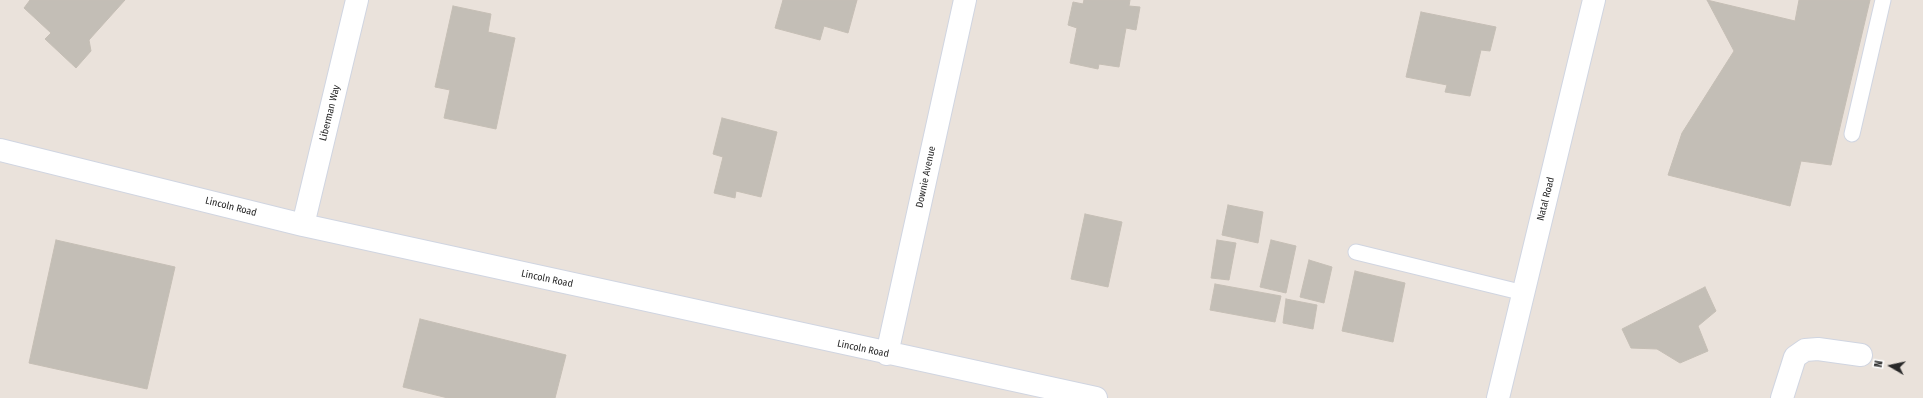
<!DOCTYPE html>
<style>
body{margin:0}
#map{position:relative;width:1923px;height:398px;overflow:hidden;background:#eae2db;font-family:"Fira Sans Condensed",sans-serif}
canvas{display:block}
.north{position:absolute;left:1871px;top:346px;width:40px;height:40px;-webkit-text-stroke:3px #fff;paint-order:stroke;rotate:279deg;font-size:11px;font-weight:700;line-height:16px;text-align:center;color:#292929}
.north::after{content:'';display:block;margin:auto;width:14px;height:18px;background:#292929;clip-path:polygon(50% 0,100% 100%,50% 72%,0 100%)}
</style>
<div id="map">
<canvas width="1923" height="398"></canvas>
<div class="north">N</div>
</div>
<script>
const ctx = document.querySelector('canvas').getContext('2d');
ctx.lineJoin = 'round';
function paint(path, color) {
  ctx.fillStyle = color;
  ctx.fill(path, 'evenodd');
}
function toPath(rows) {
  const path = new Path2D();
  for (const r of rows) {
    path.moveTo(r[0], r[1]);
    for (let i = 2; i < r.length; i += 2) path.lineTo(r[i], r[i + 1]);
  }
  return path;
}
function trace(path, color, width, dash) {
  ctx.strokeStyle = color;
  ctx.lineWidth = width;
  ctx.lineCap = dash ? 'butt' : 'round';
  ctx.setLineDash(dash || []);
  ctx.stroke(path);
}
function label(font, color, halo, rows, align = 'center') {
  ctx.font = font + ' "Fira Sans Condensed",sans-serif';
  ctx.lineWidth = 4;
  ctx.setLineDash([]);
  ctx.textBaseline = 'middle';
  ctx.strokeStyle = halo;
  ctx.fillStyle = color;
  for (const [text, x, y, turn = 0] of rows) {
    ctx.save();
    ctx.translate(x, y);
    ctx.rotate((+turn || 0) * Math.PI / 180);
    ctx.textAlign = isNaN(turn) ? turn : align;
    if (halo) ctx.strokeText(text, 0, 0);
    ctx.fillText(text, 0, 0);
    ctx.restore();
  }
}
const building = toPath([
 [30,0,125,0,89,40,91,51,76,68,45,39,51,33,24,8,30,0],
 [783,0,857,0,848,33,824,26,820,40,775,28,783,0],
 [1084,0,1130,0,1129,6,1140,7,1136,30,1126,28,1119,67,1099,64,1098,69,1070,63,1077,28,1068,25,1073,2,1083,4,1084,0],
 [1707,0,1795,21,1799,0,1870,0,1831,165,1801,161,1790,206,1668,175,1682,133,1734,51,1707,0],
 [453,6,491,14,488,32,515,38,496,129,444,118,450,90,435,87,453,6],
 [1421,12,1496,27,1490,51,1481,50,1470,96,1445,92,1447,85,1406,77,1421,12],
 [722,118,777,132,761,197,736,191,735,198,714,193,723,157,713,154,722,118],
 [1228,205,1263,212,1258,243,1222,235,1228,205],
 [1085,214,1122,222,1108,287,1071,279,1085,214],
 [56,240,175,267,147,389,29,363,56,240],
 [1217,240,1236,243,1229,280,1211,278,1217,240],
 [1271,240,1296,246,1286,293,1260,287,1271,240],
 [1309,260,1332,267,1324,303,1300,297,1309,260],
 [1355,271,1405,283,1393,342,1342,331,1355,271],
 [1215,284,1281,296,1275,322,1210,310,1215,284],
 [1705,287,1716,311,1698,326,1708,351,1680,363,1657,349,1631,348,1622,329,1705,287],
 [1286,299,1317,305,1313,329,1283,323,1286,299],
 [420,319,566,355,555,398,448,398,403,387,420,319]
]);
paint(building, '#c3beb6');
trace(building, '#c5beb5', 1);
const lane = toPath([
 [1852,134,1883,0],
 [1356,252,1524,293]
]);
const street = toPath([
 [0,150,303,225,1096,398],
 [303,225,357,0],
 [887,354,965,0],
 [1498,398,1594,0],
 [1782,398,1795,357,1805,350,1818,349,1861,355]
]);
trace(lane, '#d0d5e1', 17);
trace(street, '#d0d5e1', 24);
trace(lane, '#fff', 15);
trace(street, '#fff', 22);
label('10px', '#292929', '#fff', [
 ["Liberman Way",330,113,-76],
 ["Downie Avenue",926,177,-78],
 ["Natal Road",1546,199,-76],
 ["Lincoln Road",231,207,14],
 ["Lincoln Road",547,279,12],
 ["Lincoln Road",863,349,12]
]);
</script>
